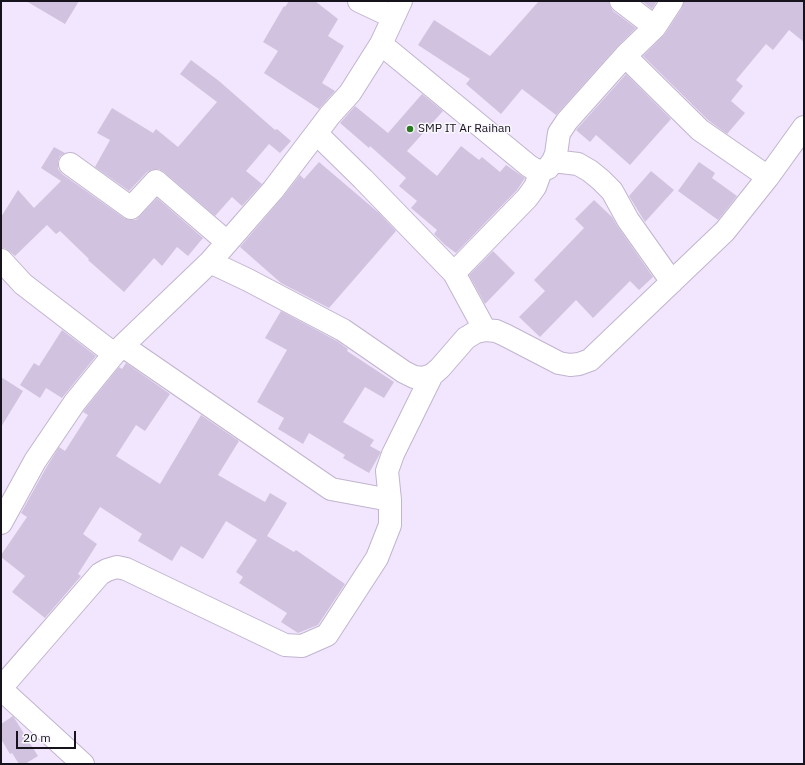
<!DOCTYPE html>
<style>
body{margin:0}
#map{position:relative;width:805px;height:765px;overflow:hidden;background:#f1e6fd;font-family:"IBM Plex Sans",sans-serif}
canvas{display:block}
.frame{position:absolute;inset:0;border:2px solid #17131c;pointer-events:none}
.scale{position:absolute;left:16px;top:731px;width:60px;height:18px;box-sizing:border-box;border:2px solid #17131c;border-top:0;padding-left:5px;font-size:12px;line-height:14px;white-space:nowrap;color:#17131c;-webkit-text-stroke:3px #f9f7fd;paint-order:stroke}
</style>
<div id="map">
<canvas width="805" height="765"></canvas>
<div class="frame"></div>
<div class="scale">20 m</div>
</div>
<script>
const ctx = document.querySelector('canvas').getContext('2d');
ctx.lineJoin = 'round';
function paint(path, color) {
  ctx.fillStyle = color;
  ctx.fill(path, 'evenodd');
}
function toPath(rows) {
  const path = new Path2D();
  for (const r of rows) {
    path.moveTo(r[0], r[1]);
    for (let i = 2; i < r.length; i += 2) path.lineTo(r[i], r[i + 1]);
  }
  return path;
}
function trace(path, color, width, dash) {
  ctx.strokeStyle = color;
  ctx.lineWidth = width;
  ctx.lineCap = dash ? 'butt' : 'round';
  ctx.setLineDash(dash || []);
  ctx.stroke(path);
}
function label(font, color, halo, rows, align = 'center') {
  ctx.font = font + ' "IBM Plex Sans",sans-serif';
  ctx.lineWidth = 3;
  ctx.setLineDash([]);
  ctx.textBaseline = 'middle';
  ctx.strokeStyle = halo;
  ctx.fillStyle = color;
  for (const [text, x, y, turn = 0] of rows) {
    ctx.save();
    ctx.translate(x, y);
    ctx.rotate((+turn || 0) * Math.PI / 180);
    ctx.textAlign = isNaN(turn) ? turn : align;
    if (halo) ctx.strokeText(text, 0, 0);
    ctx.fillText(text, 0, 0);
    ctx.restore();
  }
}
paint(toPath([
 [26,1,79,1,65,24],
 [289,1,315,1,338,19,328,36,344,46,322,83,335,91,319,109,264,73,278,51,263,42,284,6,285,7],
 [539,1,609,1,610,6,613,11,636,28,616,48,556,115,522,89,501,114,466,84,470,79,418,45,434,20,490,56],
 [642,1,657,1,652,9],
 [684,1,804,1,804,42,789,30,773,50,766,44,736,80,743,86,731,101,745,113,727,134,708,120,643,56,665,34,682,8],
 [191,60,219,81,275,130,277,129,291,141,280,153,269,144,246,171,262,184,242,206,232,197,215,216,164,172,159,169,153,169,147,172,129,191,95,167,110,140,97,133,112,108,153,133,156,129,178,147,217,102,180,74],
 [626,74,671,119,630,165,596,135,590,142,576,130],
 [422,94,443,111,407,151,437,176,461,146,479,160,482,157,500,172,506,165,525,178,517,190,456,253,445,245,434,234,437,230,411,208,417,201,399,186,406,178,370,146,369,148,340,123,355,106,388,133],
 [54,147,65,153,60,156,58,162,58,169,62,174,124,218,130,220,136,220,140,216,157,198,203,238,188,256,177,247,162,266,154,258,124,292,88,260,89,259,60,231,56,234,47,225,15,256,5,248,1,248,1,217,18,190,34,208,61,181,41,168],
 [319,162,379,213,396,231,329,308,281,283,240,247,282,198,300,175,304,179],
 [699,162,715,173,712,178,737,196,718,220,678,191],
 [651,171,674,190,645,222,629,196],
 [594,200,612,217,618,227,653,277,639,290,630,281,593,318,576,300,540,337,519,317,545,291,534,280,584,228,575,219],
 [493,251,515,273,485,304,469,275],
 [281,311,337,341,348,349,347,351,394,382,384,398,365,387,343,422,374,440,370,446,381,452,369,473,343,458,345,455,309,433,303,444,278,429,284,418,257,402,287,350,265,338],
 [62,330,96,356,62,398,46,388,40,398,20,385,34,363,39,366],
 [126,363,170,394,145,431,136,425,116,456,160,484,201,415,239,441,218,475,265,502,270,493,287,503,267,536,294,552,296,550,345,584,318,625,298,633,281,622,287,613,239,583,243,577,236,572,257,540,226,521,203,559,181,546,172,561,138,541,142,534,100,507,83,534,97,544,78,574,81,576,45,618,12,592,25,576,1,557,1,555,27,517,21,513,46,468,59,447,65,451,88,415,83,412,85,409,119,367,122,369],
 [1,377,23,391,1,427],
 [13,716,38,756,25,764,19,764,12,753,10,754,1,739,1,724]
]), '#d1c3df');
const minor = toPath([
 [359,1,393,17],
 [621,1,655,27],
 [381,44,529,166,534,169,541,171,548,168,553,161,556,154,559,133,567,121,625,56,655,27,672,1],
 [625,56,700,130,768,177],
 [317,134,363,179,454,273],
 [553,161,578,164,590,171,601,180,612,191,628,220,672,282],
 [70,164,131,208,156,181,227,242],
 [1,260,23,284,114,354],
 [210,262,248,280,343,330,404,372,414,377,423,378,432,375,440,368,466,338,476,332,485,330,496,331,505,335,559,363,570,365,579,364,590,360,725,231,768,177,804,127],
 [485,330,454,273,527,198,535,187,541,171],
 [123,346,331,489,390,500],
 [1,523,35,461,75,402,114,354,210,262,273,190,330,115,350,93,381,44,401,1],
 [1,688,100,574,107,570,117,567,126,569,285,645,302,646,327,635,377,558,390,525,390,500,387,471,393,454,432,375],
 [1,689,83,764]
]);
trace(minor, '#c1b4cf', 24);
trace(minor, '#fff', 22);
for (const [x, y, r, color] of [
 [410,129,4,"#2b7a22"]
]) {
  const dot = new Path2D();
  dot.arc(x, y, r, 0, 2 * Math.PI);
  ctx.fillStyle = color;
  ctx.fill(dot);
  trace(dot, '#f9f7fd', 1.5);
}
label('12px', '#17131c', '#f9f7fd', [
 ["SMP IT Ar Raihan",418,129]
], 'left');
</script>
